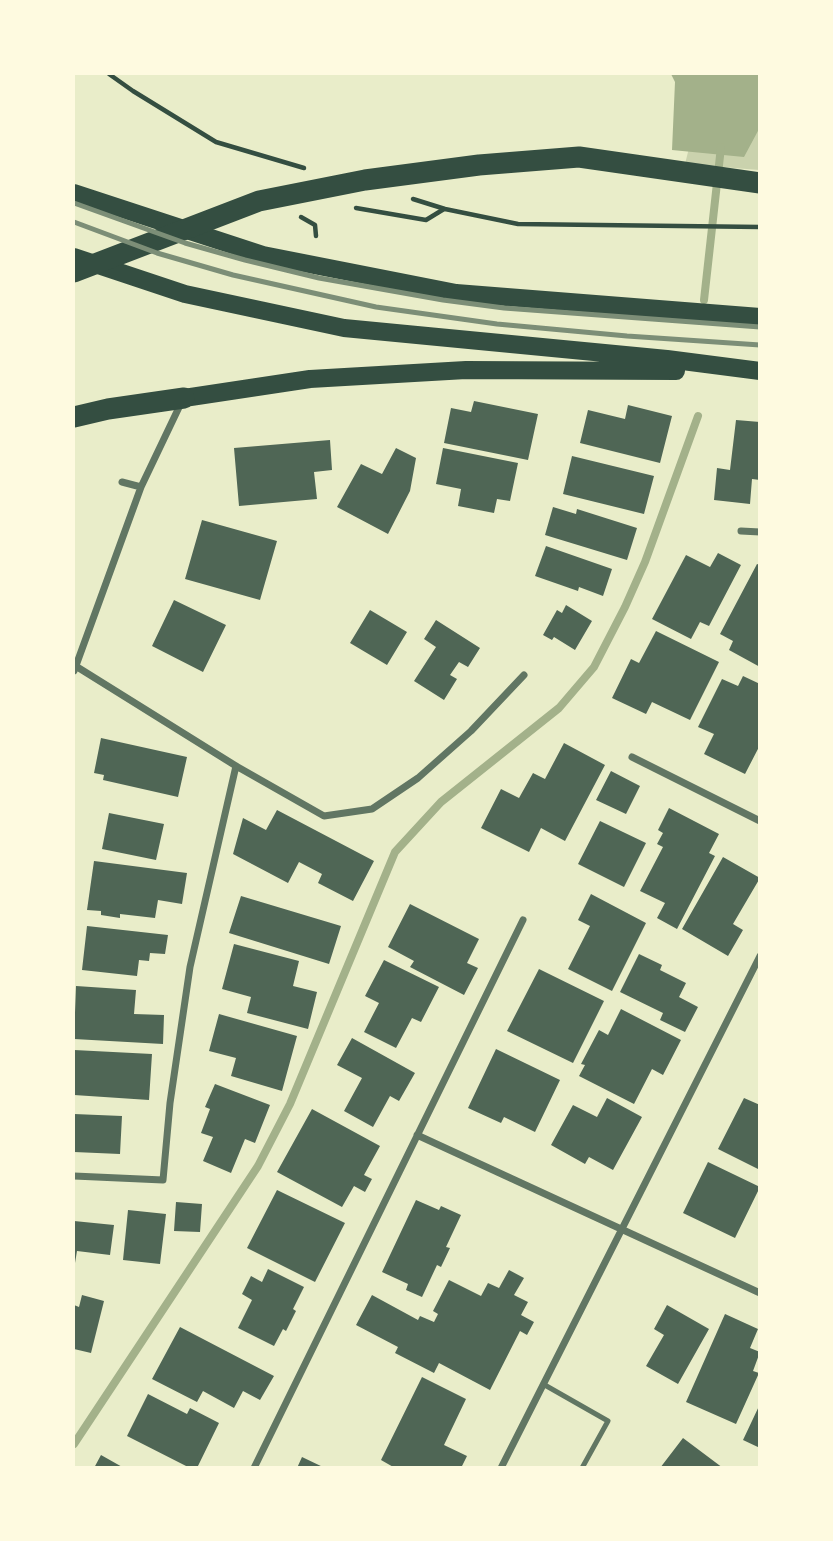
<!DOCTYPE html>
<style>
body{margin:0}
#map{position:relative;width:833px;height:1541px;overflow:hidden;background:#e9edc9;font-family:"Fira Sans Condensed",sans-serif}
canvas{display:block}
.frame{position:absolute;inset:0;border:75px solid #fefae0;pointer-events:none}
</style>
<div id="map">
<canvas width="833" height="1541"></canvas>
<div class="frame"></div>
</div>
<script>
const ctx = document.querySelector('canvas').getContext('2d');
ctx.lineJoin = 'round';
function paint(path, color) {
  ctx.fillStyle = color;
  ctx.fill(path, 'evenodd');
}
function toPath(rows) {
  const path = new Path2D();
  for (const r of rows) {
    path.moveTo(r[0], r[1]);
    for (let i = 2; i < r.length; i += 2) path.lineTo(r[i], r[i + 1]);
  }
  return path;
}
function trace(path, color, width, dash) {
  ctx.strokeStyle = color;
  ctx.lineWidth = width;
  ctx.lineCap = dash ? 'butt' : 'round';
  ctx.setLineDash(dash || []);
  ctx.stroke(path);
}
paint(toPath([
 [759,74,759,170,685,164,690,144]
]), '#cad2ad');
paint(toPath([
 [671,74,759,74,759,129,744,157,672,150,675,82]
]), '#a3b18a');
trace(toPath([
 [704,300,721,147],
 [74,1444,258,1166,290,1104,395,852,441,802,559,708,594,667,625,607,645,562,698,416]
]), '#a3b18a', 8);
paint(toPath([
 [474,401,538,414,528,460,444,443,451,408,471,412],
 [628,405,672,416,660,463,580,443,588,410,625,419],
 [736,420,760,422,760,480,752,479,750,504,714,500,717,468,730,470],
 [330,440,332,470,314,472,317,499,239,506,234,448],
 [396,448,416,458,410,491,388,534,337,507,361,464,382,474],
 [443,448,518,463,510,501,497,499,494,513,458,506,461,489,436,484],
 [572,456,654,476,644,514,563,494],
 [553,507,576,514,577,509,637,528,627,560,545,535],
 [202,520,277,541,260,600,185,579],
 [546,546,612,569,603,596,579,587,578,591,535,576],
 [718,553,741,565,709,626,700,622,691,639,652,619,686,555,710,567],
 [757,564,760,565,760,667,729,650,733,641,720,634],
 [174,600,226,625,203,672,152,646],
 [566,605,592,621,575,650,554,637,552,640,543,635,557,610,562,613],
 [370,610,407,632,387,665,350,643],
 [436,620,480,648,468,667,459,662,450,675,457,679,444,700,414,681,436,647,424,639],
 [656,631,719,662,690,720,652,702,646,714,612,698,631,659,639,663],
 [743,676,760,684,760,745,745,774,704,754,714,734,698,727,722,679,738,686],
 [101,738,187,757,178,797,103,780,104,775,94,773],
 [564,743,605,765,565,841,541,828,529,852,481,828,501,789,519,798,533,773,545,779],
 [611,771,640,786,626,814,596,800],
 [669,808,719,834,709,853,715,856,677,929,657,918,665,903,640,891,663,847,657,844,663,833,658,830],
 [277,810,374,861,353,901,318,883,322,874,299,862,288,883,233,854,243,818,266,830],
 [109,813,164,824,156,860,102,849],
 [600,821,646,843,624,887,578,864],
 [723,857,760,878,733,924,743,930,728,956,682,929],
 [94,861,187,873,182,904,158,900,155,918,120,914,120,918,101,915,101,911,87,910],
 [591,894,646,923,612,991,568,969,590,926,578,920],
 [241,896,341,926,329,964,229,933],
 [410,904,479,939,467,963,478,968,464,995,410,967,414,961,388,947],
 [87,926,168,935,165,954,150,953,149,961,139,960,137,976,82,970],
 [234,944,299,961,293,986,317,992,308,1029,247,1013,251,997,222,989],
 [639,954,662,965,660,970,686,983,679,997,698,1007,685,1032,660,1020,663,1013,620,992],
 [384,960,439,987,421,1022,412,1018,396,1048,364,1032,379,1003,365,996],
 [539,969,604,1001,573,1063,507,1031],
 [76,986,136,990,134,1014,164,1015,163,1044,74,1039],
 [621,1009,681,1040,663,1075,652,1069,634,1104,579,1076,585,1065,581,1064,599,1030,608,1035],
 [219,1014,297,1036,282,1091,231,1076,236,1058,209,1051],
 [352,1038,415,1073,399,1101,390,1096,373,1127,344,1111,362,1078,337,1065],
 [496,1049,560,1080,535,1132,504,1117,501,1123,468,1108],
 [74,1050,152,1054,149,1100,74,1095],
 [215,1084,270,1105,255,1143,245,1139,231,1173,203,1161,213,1137,201,1133,210,1109,205,1107],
 [607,1098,642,1117,613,1170,589,1157,585,1164,551,1145,573,1105,597,1117],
 [744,1098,760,1105,760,1170,718,1149],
 [312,1109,380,1146,364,1175,372,1179,365,1192,354,1186,342,1207,277,1172],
 [74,1114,122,1116,120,1154,74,1152],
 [708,1162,760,1187,735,1238,683,1213],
 [277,1190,345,1223,315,1282,247,1248],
 [416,1200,439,1210,441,1206,461,1215,446,1247,450,1248,441,1267,437,1265,422,1297,406,1290,408,1284,382,1272],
 [176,1202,202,1204,200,1232,174,1231],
 [128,1210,166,1214,160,1264,123,1260],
 [74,1221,114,1225,110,1255,77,1251,75,1263,74,1263],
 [268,1269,304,1287,293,1309,296,1311,286,1331,283,1329,274,1346,238,1328,252,1300,242,1294,251,1276,262,1282],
 [509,1270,524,1278,514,1295,528,1302,521,1315,534,1322,527,1335,520,1331,490,1390,439,1363,434,1373,395,1353,398,1347,356,1325,372,1295,418,1320,420,1316,434,1322,438,1314,433,1311,449,1280,481,1296,488,1283,499,1288],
 [82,1295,104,1301,91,1353,74,1349,74,1305,79,1307],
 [667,1305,709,1329,678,1384,646,1366,664,1335,654,1329],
 [725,1314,758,1329,750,1348,760,1352,753,1371,759,1373,736,1424,686,1402],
 [180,1327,274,1376,260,1400,243,1391,234,1408,203,1391,197,1402,152,1379],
 [422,1377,466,1399,444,1445,467,1456,461,1468,395,1468,381,1460],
 [148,1394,187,1414,190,1408,219,1423,197,1468,190,1468,127,1436],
 [760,1404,760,1448,743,1440],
 [683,1438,723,1468,660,1468],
 [101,1455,124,1468,94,1468],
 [302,1457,325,1468,297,1468]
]), '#4f6655');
trace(toPath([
 [109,74,133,91,216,142,304,168],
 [413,199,445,209,518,224,760,227],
 [356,208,426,220,444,209],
 [301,217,315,225,316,236]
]), '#344e41', 4.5);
trace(toPath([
 [543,1384,608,1421,582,1468]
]), '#617663', 5);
trace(toPath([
 [122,482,141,487],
 [741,531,760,532],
 [74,665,236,766,324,816,372,809,418,778,471,731,524,675],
 [74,671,141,487,182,401],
 [632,757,760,821],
 [417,1135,760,1293],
 [74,1176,163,1180,170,1103,190,967,236,766],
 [254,1468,523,920],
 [501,1468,760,956]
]), '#617663', 7);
trace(toPath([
 [74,193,263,255,456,293,760,317],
 [74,257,185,294,344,328,667,359,760,371],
 [184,398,310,379,466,370,676,371]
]), '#344e41', 18);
trace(toPath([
 [74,272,259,201,365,180,479,165,579,157,760,183],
 [74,417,108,409,184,398]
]), '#344e41', 21);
trace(toPath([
 [74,203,185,243,245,260,319,278,443,300,504,308,760,327],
 [74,222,157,253,233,275,376,307,497,324,627,336,760,345]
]), '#7c8e77', 5);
</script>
